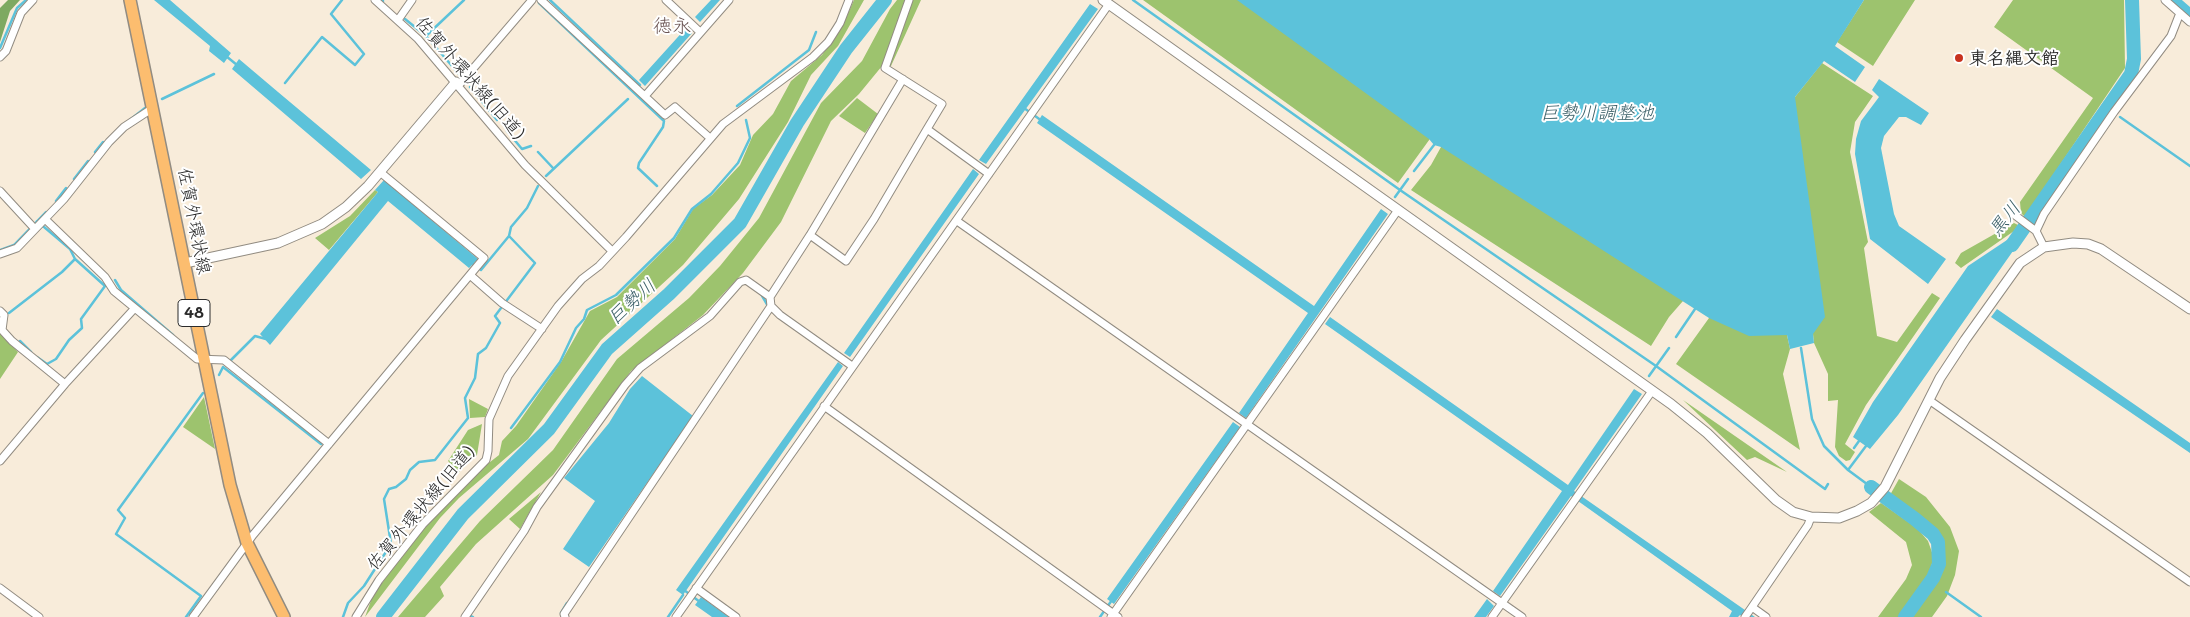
<!DOCTYPE html>
<meta charset="utf-8">
<style>
body{margin:0}
canvas{display:block;background:#f8ecda}
</style>
<canvas width="2190" height="617"></canvas>
<script>
const ctx = document.querySelector('canvas').getContext('2d');
ctx.lineJoin = 'round';
function paint(path, color) {
  ctx.fillStyle = color;
  ctx.fill(path, 'evenodd');
}
function toPath(rows) {
  const path = new Path2D();
  for (const r of rows) {
    path.moveTo(r[0], r[1]);
    for (let i = 2; i < r.length; i += 2) path.lineTo(r[i], r[i + 1]);
  }
  return path;
}
function trace(path, color, width, dash) {
  ctx.strokeStyle = color;
  ctx.lineWidth = width;
  ctx.lineCap = dash ? 'butt' : 'round';
  ctx.setLineDash(dash || []);
  ctx.stroke(path);
}
function label(font, color, halo, rows, align = 'center') {
  ctx.font = font + ' Mali,"Klee One",sans-serif';
  ctx.lineWidth = 4;
  ctx.setLineDash([]);
  ctx.textBaseline = 'middle';
  ctx.strokeStyle = halo;
  ctx.fillStyle = color;
  for (const [text, x, y, turn = 0] of rows) {
    ctx.save();
    ctx.translate(x, y);
    ctx.rotate((+turn || 0) * Math.PI / 180);
    ctx.textAlign = isNaN(turn) ? turn : align;
    if (halo) ctx.strokeText(text, 0, 0);
    ctx.fillText(text, 0, 0);
    ctx.restore();
  }
}
paint(toPath([
 [854,0,864,0,838,46,811,75,788,122,739,199,683,265,601,340,528,439,459,498,440,518,365,617,373,595,432,516,476,473,499,455,502,441,516,426,561,362,590,311,617,297,675,239,693,209,712,195,740,165,753,135,773,114,791,81,822,55,843,25],
 [897,0,921,0,891,66,882,66,859,94,831,121,781,222,743,273,703,315,631,371,553,475,476,544,440,587,444,596,425,617,398,617,480,521,553,450,617,359,689,298,720,266,759,218,821,103,862,61,890,9],
 [1143,0,1390,0,1702,284,1683,301,1669,317,1651,346,1411,190,1431,165,1441,147,1453,107,1398,183],
 [1864,0,1915,0,1873,66,1837,42],
 [2013,0,2124,0,2125,68,2025,217,2021,213,2020,202,2093,98,1994,27],
 [1822,63,1873,96,1855,122,1850,152,1868,242,1864,248,1877,336,1897,342,1932,293,1940,298,1866,405,1845,444,1855,452,1850,460,1846,461,1839,456,1835,447,1838,400,1828,401,1828,374,1814,343,1813,334,1787,335,1790,349,1783,374,1800,450,1676,364,1709,318,1717,289,1795,97],
 [857,98,878,114,865,133,839,116],
 [375,190,378,192,329,250,315,238,350,216],
 [2014,223,2018,225,2014,231,1961,268,1955,263,1961,253],
 [0,320,1,334,18,352,0,379],
 [204,397,215,449,183,427],
 [469,399,488,409,485,417,470,418],
 [1683,400,1787,472,1755,457,1747,460],
 [482,424,477,455,459,472,448,461,468,430],
 [1899,479,1926,497,1950,527,1959,551,1955,575,1947,596,1932,617,1912,617,1939,578,1944,552,1937,535,1927,522,1890,495],
 [541,492,520,529,509,519],
 [1881,503,1917,528,1928,541,1934,558,1927,578,1900,617,1878,617,1906,579,1912,565,1906,542,1869,512]
]), '#9dc36e');
paint(toPath([
 [8,0,20,0,10,11,0,42,0,8]
]), '#7ea961');
paint(toPath([
 [154,0,170,0,231,53,224,63,209,51,210,46],
 [711,0,720,0,700,22,695,17],
 [1237,0,1864,0,1835,46,1865,67,1855,82,1824,61,1795,97,1825,317,1813,334,1814,343,1790,349,1787,335,1749,336,1709,318,1441,147,1434,145,1429,139],
 [1090,4,1098,9,986,164,979,160],
 [686,28,692,33,645,86,639,80],
 [239,59,278,92,371,170,361,179,232,69],
 [1879,79,1929,113,1921,125,1906,117,1899,117,1884,136,1881,148,1894,214,1899,226,1946,259,1928,284,1870,239,1855,154,1856,139,1861,121,1879,97,1872,90],
 [1042,115,1314,306,1381,209,1388,214,1246,418,1239,413,1308,313,1037,123],
 [973,169,979,174,850,357,844,353],
 [384,180,478,259,469,268,388,201,270,345,260,334,378,192,375,190],
 [2020,228,2027,231,1898,415,1870,449,1853,437,1873,402,1968,266,2016,234],
 [1997,309,2190,443,2190,453,1991,317],
 [1330,317,1568,485,1634,389,1642,394,1574,491,1755,617,1743,617,1740,615,1738,617,1729,617,1732,611,1571,496,1500,596,1493,591,1562,491,1325,324],
 [838,362,843,366,683,595,676,590],
 [642,376,693,416,589,567,563,549,595,501,564,478,609,423,630,389],
 [1233,422,1240,427,1114,604,1107,599],
 [701,597,729,617,712,617,695,605],
 [1487,599,1494,606,1486,617,1474,617]
]), '#5cc2da');
trace(toPath([
 [382,0,383,1],
 [550,0,640,85],
 [1133,0,1400,190,1656,366,1825,489,1828,484],
 [539,3,664,121,663,127,639,163,638,168,657,186],
 [405,19,426,36,459,74],
 [426,36,464,0],
 [0,48,17,8,26,0],
 [226,56,237,65],
 [285,83,322,37,355,65,364,54,331,14,342,0],
 [470,87,497,120],
 [162,99,214,74],
 [737,106,809,50,816,32],
 [1024,108,1042,121],
 [2120,117,2190,166],
 [131,119,145,108],
 [507,131,522,149,531,146],
 [95,152,103,142],
 [538,152,553,168],
 [1414,171,1434,145],
 [546,176,628,99],
 [74,179,88,161],
 [1395,197,1408,179],
 [56,201,66,188],
 [37,221,70,249,75,259,105,286,81,319,82,328,69,340,56,359,47,364,37,357],
 [0,250,14,245,46,212],
 [471,262,481,270,509,236],
 [115,280,121,290,173,335],
 [761,294,768,306],
 [9,313,62,272,75,259],
 [1676,337,1695,309],
 [20,341,31,352],
 [1801,348,1812,419,1824,446,1848,470],
 [231,360,255,336,266,339],
 [219,375,223,367,321,444],
 [1649,376,1669,348],
 [511,428,560,362,576,328,584,319,587,310,616,295,674,238,692,209,711,194,738,163,750,138,746,120],
 [1866,446,1848,470,1871,487],
 [1854,448,1859,441],
 [684,590,700,602],
 [1946,592,1981,617],
 [561,613,567,603],
 [471,616,473,617],
 [186,617,201,596,116,534,125,518,118,510,203,393],
 [343,617,348,603,364,586,391,544,384,499,389,489,396,487,406,479,410,470,419,462,435,460,468,418,465,398,475,378,478,354,486,348,500,323,495,316,535,263,509,236,511,227,527,208,538,186],
 [668,617,683,595],
 [1100,617,1112,600]
]), '#5cc2da', 2.5);
trace(toPath([
 [2175,0,2190,13]
]), '#5cc2da', 9);
trace(toPath([
 [2012,245,2131,74,2134,59,2132,0],
 [1871,487,1915,519,1933,534,1938,542,1939,564,1933,578,1905,617],
 [383,617,463,514,549,429,607,349,669,294,740,223,797,123,846,49,885,0]
]), '#5cc2da', 14);
const minor = toPath([
 [375,0,418,39,525,165,612,251],
 [541,0,665,115,675,107,710,138],
 [666,0,700,32],
 [909,0,885,68,942,104,927,129,989,174],
 [2165,0,2190,22],
 [398,20,412,0],
 [0,57,6,51,21,13,33,0],
 [459,85,532,0],
 [645,96,729,0],
 [0,191,34,228],
 [2012,213,2036,231],
 [45,219,105,277,114,291,197,359,224,360,329,444],
 [957,221,1522,617],
 [810,235,846,261,874,219,927,129],
 [2044,247,2036,231,2044,214,2114,112,2171,36,2180,13],
 [0,254,17,248,64,199,109,142,124,127,153,108],
 [470,275,502,303,542,329],
 [0,311,4,315,2,330,12,341,65,384],
 [852,366,780,315,771,306,770,297,810,235,903,79],
 [1929,400,2190,582],
 [824,406,1118,617],
 [0,461,65,384,134,309],
 [0,588,39,617],
 [696,588,736,617],
 [1752,607,1808,525,1811,517],
 [193,617,253,535,484,258,380,172],
 [356,617,379,580,423,524,486,460,488,451,489,419,508,376,558,306,582,279,599,266,626,237,723,124,813,57,828,42,840,23,849,0],
 [465,617,524,531,537,507,625,385,640,368,710,316,740,282,746,280,770,297],
 [565,617,564,614,771,306],
 [676,617,1109,4],
 [1111,617,1398,210],
 [1492,617,1652,391],
 [1745,617,1752,607,1766,617]
]);
const tertiary = toPath([
 [1103,0,1671,404,1707,433,1776,500,1793,512,1811,517,1839,518,1857,511,1871,503,1885,487,1940,378,1965,340,2020,263,2044,247,2073,243,2088,244,2101,249,2190,309],
 [185,263,278,243,322,224,346,207,368,186,456,82]
]);
const primary = toPath([
 [130,0,230,485,247,543,284,617]
]);
trace(minor, '#928c82', 9);
trace(tertiary, '#928c82', 11);
trace(primary, '#928c82', 14);
trace(minor, '#fff', 7);
trace(tertiary, '#fff', 9);
trace(primary, '#fcbd6f', 11);
for (const [x, y, r, color] of [
 [1959,58,5,"#c8321e"]
]) {
  const dot = new Path2D();
  dot.arc(x, y, r, 0, 2 * Math.PI);
  ctx.fillStyle = color;
  ctx.fill(dot);
  trace(dot, '#fff', 2);
}
for (const [x, y, w] of [
 [194,313,32]
]) {
  const box = new Path2D();
  box.roundRect(x - w / 2, y - 13.5, w, 27, 4);
  ctx.fillStyle = '#fff';
  ctx.fill(box);
  trace(box, '#2b2b2b', 1);
}
label('bold 16px', '#2b2b2b', null, [
 ["48",194,313]
]);
label('bold 18px', '#2b2b2b', '#fff', [
 ["東名縄文館",1969,58]
], 'left');
label('18px', '#2b2b2b', '#fff', [
 ["佐賀外環状線(旧道)",470,78,49],
 ["佐賀外環状線",194,221,79],
 ["佐賀外環状線(旧道)",421,508,-50]
]);
label('19px', '#6b5554', '#fff', [
 ["徳永",672,26]
]);
label('italic 19px', '#3c6068', '#fff', [
 ["巨勢川調整池",1597,113],
 ["黒川",2005,219,-51],
 ["巨勢川",632,302,-42]
]);
</script>
